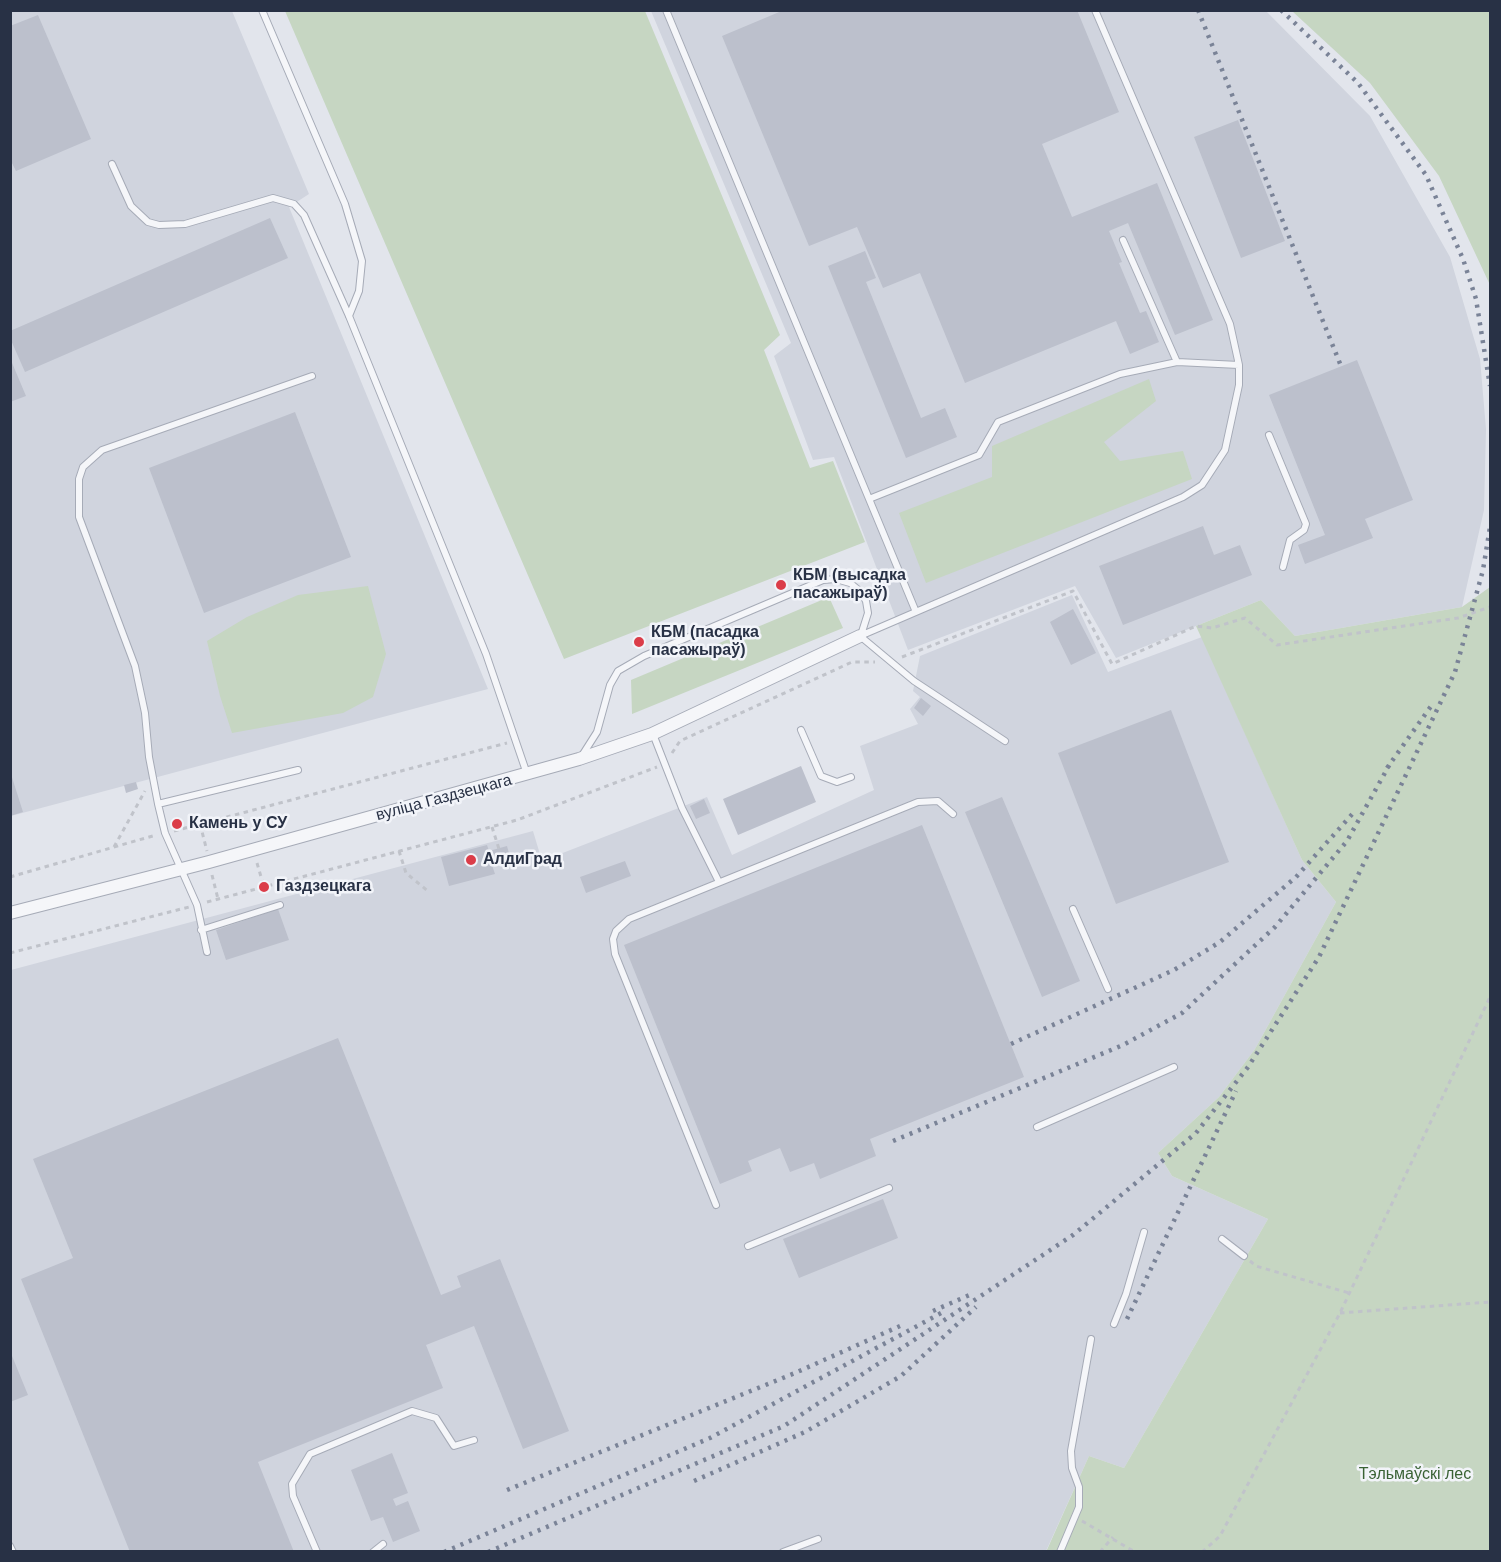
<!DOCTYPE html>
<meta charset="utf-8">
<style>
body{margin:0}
#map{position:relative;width:1501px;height:1562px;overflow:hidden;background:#e2e5ec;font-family:Arial,sans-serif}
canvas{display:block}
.frame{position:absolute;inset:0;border:12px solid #283145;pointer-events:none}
</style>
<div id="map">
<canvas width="1501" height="1562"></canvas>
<div class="frame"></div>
</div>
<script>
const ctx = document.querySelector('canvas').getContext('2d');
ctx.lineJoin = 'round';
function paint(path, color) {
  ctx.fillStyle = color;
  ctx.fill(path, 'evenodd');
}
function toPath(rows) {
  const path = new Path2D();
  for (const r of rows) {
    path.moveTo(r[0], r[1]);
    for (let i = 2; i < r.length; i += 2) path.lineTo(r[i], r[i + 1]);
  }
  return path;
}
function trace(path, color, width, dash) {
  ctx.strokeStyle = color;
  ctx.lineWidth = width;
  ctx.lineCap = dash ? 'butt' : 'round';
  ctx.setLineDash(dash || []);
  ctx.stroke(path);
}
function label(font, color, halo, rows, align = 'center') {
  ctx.font = font + ' Arial,sans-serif';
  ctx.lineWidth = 5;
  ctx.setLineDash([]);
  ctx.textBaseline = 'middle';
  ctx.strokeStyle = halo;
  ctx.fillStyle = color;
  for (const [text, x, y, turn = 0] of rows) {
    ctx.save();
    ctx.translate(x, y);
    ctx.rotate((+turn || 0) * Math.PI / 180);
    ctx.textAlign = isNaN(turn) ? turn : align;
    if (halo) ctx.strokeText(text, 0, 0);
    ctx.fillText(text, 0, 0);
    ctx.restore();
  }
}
paint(toPath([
 [11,11,232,11,309,194,289,207,488,689,11,816],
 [651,11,1266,11,1370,116,1450,257,1480,359,1486,429,1484,510,1462,607,1295,636,1261,600,1116,658,1075,586,908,650,834,457,813,460,774,356,791,343],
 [1072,595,1108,672,1202,637,1302,860,1336,902,1255,1049,1219,1097,1158,1153,1172,1176,1268,1219,1124,1468,1089,1456,1046,1551,11,1552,11,970,533,831,542,861,707,797,732,855,874,790,860,746,918,724,910,709,920,697,913,691,920,656]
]), '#d0d4de');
paint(toPath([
 [285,11,645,11,780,335,764,350,810,468,833,461,865,542,564,659],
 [1292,11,1490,11,1490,285,1439,176,1370,83],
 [1149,379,1156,401,1104,442,1120,461,1183,451,1192,479,926,583,899,513,992,477,992,446],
 [368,586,386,654,373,697,343,713,232,733,220,696,207,641,247,617,298,595],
 [1490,587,1490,1551,1046,1552,1089,1456,1124,1468,1268,1219,1172,1176,1158,1153,1219,1097,1255,1049,1336,902,1302,860,1196,626,1261,600,1295,636,1462,607],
 [829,597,843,628,632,714,631,680]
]), '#c6d6c2');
paint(toPath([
 [784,10,1077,10,1119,112,1042,144,1072,217,1157,183,1213,320,1175,335,1128,223,1109,231,1122,262,1119,263,1140,313,1146,311,1159,342,1130,354,1116,321,965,383,920,273,883,288,857,227,809,246,722,36],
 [38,15,91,139,16,171,10,159,10,26],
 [1238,120,1285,241,1241,258,1194,137],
 [270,218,288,258,25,372,10,338,10,331],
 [865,251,876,278,866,282,921,418,945,408,957,437,906,458,828,266],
 [10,358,26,396,10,402],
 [1357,360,1413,500,1365,519,1373,538,1305,564,1298,545,1325,535,1269,395],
 [295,412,351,557,204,613,149,468],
 [1203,526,1214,555,1240,545,1252,575,1123,625,1099,566],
 [1073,609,1096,653,1071,665,1050,622],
 [921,698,931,706,923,716,914,708],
 [1171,710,1229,862,1116,904,1058,753],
 [801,766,816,802,738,835,723,799],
 [10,771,23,812,10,816],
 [136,782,138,789,126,793,124,785],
 [1002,797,1080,981,1042,997,965,812],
 [704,799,710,813,696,819,690,806],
 [922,825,1024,1077,870,1139,876,1156,820,1179,814,1163,790,1172,780,1148,748,1161,752,1171,720,1184,624,945],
 [487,845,489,851,507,846,511,861,492,865,495,874,449,886,441,857],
 [625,861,631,876,586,893,580,877],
 [278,909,289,940,226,960,216,930],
 [338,1038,441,1295,461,1287,457,1276,500,1259,569,1431,523,1449,474,1326,426,1345,443,1388,258,1462,294,1552,130,1552,21,1279,73,1258,33,1159],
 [883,1199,898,1238,799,1278,783,1239],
 [10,1351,28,1395,10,1402],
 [392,1453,408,1493,393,1499,396,1506,408,1501,420,1531,393,1542,383,1517,371,1521,351,1470]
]), '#bcc0cc');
const lane = toPath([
 [262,10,345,204,362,261,359,291,349,316],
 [666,10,916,612],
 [112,164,131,206,148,222,159,225,185,224,273,198,294,204,304,215,349,316,486,654,527,774],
 [1123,240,1177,362],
 [1269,435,1306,524,1304,530,1290,540,1283,567],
 [869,499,979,455,998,422,1120,374,1177,362,1239,365],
 [860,636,1183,497,1202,485,1225,450,1239,385,1239,365,1230,324,1095,10],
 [860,636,914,681,1005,741],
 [801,730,821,776,837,782,851,777],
 [653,734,682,808,719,882],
 [583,754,597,732,610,685,618,671,644,656,823,580,836,579,850,583,860,591,866,601,868,613,861,635],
 [158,804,298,770],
 [1073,909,1108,989],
 [201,930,280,905],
 [207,952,197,905,165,833,158,804,149,757,145,713,135,666,79,517,79,479,83,467,102,450,312,376],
 [1037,1127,1174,1067],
 [716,1205,615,954,613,939,616,931,629,919,918,802,938,801,953,814],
 [1222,1239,1244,1256],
 [748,1246,889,1188],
 [1114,1324,1126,1294,1144,1232],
 [10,1546,13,1552],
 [317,1552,293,1496,292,1484,310,1454,412,1411,436,1418,454,1446,474,1440],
 [373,1552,383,1544],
 [783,1552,818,1539],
 [1060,1552,1079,1507,1079,1487,1072,1468,1071,1451,1091,1339]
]);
const street = toPath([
 [10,913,209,862,579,759,652,734,860,636]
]);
trace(lane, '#a6abb7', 8);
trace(street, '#a6abb7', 14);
trace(toPath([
 [902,657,1073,591,1112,664,1196,626,1212,628,1245,618,1277,645,1458,618,1490,607],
 [672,753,680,741,852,662,875,662],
 [200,824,207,851],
 [492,827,499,849],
 [174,831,507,743],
 [114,847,145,791],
 [399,851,406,873,429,892],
 [257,863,264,887],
 [212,875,218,899],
 [10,877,156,835],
 [207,902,517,820,657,767],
 [10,953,189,907],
 [1250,1261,1256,1266,1349,1293],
 [1340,1313,1490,1302],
 [1082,1521,1135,1552],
 [1100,1552,1113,1537],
 [1202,1552,1220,1536,1340,1313,1490,997]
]), '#c0c3ca', 3, [4.5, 4.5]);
trace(lane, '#f5f6f9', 6);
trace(street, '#f5f6f9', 12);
trace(toPath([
 [1198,10,1341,366],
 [1281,10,1358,83,1426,175,1463,259,1476,299,1490,386],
 [1387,768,1434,702],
 [1011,1044,1174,970,1220,942,1296,877,1355,811],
 [893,1141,1123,1045,1182,1013,1275,927,1347,841,1391,762],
 [933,1311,974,1293],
 [1127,1319,1236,1091],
 [694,1481,805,1432,901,1376,976,1307],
 [507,1490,795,1373,900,1326],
 [444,1552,710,1438,943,1312],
 [488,1552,784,1426,1073,1235,1196,1133,1248,1067,1319,957,1455,672,1483,570,1490,527]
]), '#7a8397', 4.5, [3, 6]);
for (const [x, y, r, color] of [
 [781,585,6,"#db3d49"],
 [639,642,6,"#db3d49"],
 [177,824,6,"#db3d49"],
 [471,860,6,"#db3d49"],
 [264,887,6,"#db3d49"]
]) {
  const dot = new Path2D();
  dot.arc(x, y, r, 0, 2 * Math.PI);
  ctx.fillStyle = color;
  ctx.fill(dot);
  trace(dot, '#f2f4f9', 2);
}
label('bold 16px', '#283145', '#f2f4f9', [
 ["КБМ (высадка",793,576],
 ["пасажыраў)",793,594],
 ["КБМ (пасадка",651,633],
 ["пасажыраў)",651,651],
 ["Камень у СУ",189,824],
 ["АлдиГрад",483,860],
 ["Газдзецкага",276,887]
], 'left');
label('16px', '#283145', '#f2f4f9', [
 ["вуліца Газдзецкага",444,798,-15]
]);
label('16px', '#396234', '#f2f4f9', [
 ["Тэльмаўскі лес",1415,1475]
]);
</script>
